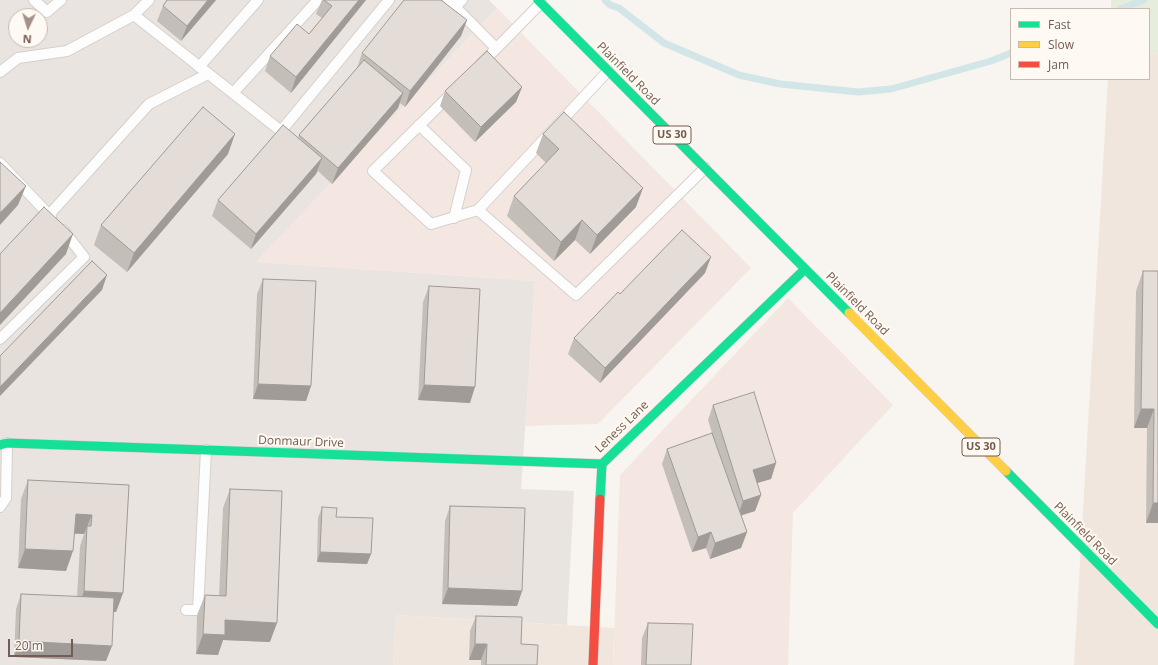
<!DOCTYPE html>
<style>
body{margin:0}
#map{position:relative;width:1158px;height:665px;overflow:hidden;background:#f8f4f0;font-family:"Open Sans",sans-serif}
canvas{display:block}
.legend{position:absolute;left:1010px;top:8px;width:140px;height:72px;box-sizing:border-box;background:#fef9f2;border:1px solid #c7bab1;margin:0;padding:5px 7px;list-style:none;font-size:12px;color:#755c50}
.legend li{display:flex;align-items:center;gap:8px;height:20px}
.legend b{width:20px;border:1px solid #c7bab1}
.north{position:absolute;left:8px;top:8px;width:40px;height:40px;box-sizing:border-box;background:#fef9f2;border:1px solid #c7bab1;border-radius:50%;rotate:184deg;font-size:11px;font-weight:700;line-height:16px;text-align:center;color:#755c50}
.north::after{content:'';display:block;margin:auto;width:14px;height:18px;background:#a39188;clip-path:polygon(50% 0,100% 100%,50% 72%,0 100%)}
.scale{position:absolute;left:8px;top:639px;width:65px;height:18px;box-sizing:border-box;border:2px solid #755c50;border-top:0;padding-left:5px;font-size:12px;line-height:14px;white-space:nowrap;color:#755c50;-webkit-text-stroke:3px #fef9f2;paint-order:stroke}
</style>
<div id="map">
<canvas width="1158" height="665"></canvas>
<ul class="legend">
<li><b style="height:5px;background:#16e098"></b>Fast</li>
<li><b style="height:5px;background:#ffcf43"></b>Slow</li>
<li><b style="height:5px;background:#f24e42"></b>Jam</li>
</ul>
<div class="north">N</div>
<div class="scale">20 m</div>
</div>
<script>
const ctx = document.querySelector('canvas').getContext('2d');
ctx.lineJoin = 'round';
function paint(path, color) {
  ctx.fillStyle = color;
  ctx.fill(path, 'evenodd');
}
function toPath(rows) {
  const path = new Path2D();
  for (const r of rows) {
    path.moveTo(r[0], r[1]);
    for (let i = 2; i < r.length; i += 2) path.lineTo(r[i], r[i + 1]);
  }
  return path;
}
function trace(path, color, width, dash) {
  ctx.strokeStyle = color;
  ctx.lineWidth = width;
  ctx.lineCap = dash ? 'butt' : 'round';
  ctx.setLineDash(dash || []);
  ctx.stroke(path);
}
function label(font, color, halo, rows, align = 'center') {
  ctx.font = font + ' "Open Sans",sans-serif';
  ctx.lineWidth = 4;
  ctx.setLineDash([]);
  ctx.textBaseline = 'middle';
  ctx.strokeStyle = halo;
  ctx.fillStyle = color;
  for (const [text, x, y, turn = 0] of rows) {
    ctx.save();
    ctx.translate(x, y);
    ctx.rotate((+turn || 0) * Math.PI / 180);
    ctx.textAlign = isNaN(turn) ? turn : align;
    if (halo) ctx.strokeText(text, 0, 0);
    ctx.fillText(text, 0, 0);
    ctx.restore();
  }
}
paint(toPath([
 [1158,53,1158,665,1074,665,1108,79,1149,79,1149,55],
 [396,615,614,628,613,665,393,665]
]), '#f0e6de');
paint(toPath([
 [497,8,751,268,598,424,525,426,535,281,256,262],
 [788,298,893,405,793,513,788,665,613,665,620,475]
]), '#f4e7e2');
paint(toPath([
 [0,0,489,0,497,8,256,262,535,281,521,489,574,491,567,625,396,615,393,665,0,665],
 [16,16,40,16,40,40,16,40]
]), '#eae4e0');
paint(toPath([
 [1111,0,1158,0,1158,53,1149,55,1149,9,1111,9]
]), '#e6eddc');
trace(toPath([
 [605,0,610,5,619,8,664,43,739,75,780,84,858,92,891,89,991,61,1011,53],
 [1120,9,1144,0]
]), '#d2e6e8', 7);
const lane = toPath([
 [34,0,47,12,61,0],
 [149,0,134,15,281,131,389,0],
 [448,0,496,48],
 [455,7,462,0],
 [481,64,541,3],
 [199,67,258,0],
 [608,71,478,210,576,295,705,168],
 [0,72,18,58,67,51,134,15],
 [233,93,318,0],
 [450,95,373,171,431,224,478,210],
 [419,125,466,170,454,218],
 [0,163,51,217],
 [49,215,149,104,208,74],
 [0,339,84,257,63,230],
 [0,507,6,498,7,443],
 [186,610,198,610,206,450]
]);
const fast = toPath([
 [538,0,849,313],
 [0,445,7,443,602,464],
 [1006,471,1158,624],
 [600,499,602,464,805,269]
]);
const slow = toPath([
 [849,313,1006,471]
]);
const jam = toPath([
 [593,665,600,499]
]);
trace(lane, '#d5d0cb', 12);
trace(fast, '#d6d0ca', 10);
trace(slow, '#d6d0ca', 10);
trace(jam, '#d6d0ca', 10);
trace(lane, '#fefdfd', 10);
trace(fast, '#16e098', 9);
trace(slow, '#ffcf43', 9);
trace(jam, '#f24e42', 9);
paint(toPath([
 [167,0,216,0,181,41,157,21,163,6],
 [322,0,366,0,291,93,265,71,270,56,309,34,322,18,316,14],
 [467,20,461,36,405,107,400,103,398,108,332,184,318,171,316,174,251,249,212,216,218,200,298,138,299,135,357,68,362,53],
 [522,87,516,102,475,142,440,106,445,91],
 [543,134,636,207,590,254,575,240,554,261,507,216,514,196,546,163,536,153],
 [228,154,127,272,94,245,101,225],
 [1143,271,1158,271,1158,523,1146,523,1147,428,1134,428,1136,291],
 [705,273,600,383,568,354,574,338,620,294],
 [263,279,311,386,306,401,253,399,257,294],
 [429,286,470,403,418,400,423,302],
 [713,405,776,463,771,479,757,483,761,495,755,511,741,516,747,532,741,548,710,559,706,548,692,552,662,464,667,449,712,433,708,420],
 [28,480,129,485,123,593,116,612,113,612,106,661,14,657,16,609,21,594,77,597,80,546,84,534,74,534,66,571,18,568,21,499],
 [230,489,270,642,223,640,218,655,196,654,197,615,205,595,219,596,223,508],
 [450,506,522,591,517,606,442,604,445,521],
 [322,507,336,517,371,554,367,564,317,562,318,518],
 [476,616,521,644,537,665,481,665,481,660,469,660,470,631],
 [648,623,691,665,641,665,642,638]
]), '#c4beb9');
paint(toPath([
 [208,0,216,0,181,41,187,26],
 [359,0,366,0,291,93,296,77],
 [467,20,461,36,405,107,410,91],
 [522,87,516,102,475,142,481,127],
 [403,93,398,108,332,184,338,168],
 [235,134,228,154,127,272,134,253],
 [322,158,316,174,251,249,256,234],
 [26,186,18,205,0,225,0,213],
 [643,188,636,207,590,254,597,235],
 [582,220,575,240,554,261,561,242],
 [73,234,66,254,0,325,0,313],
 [711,257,705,273,600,383,605,368],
 [107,275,102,290,0,396,0,387],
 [258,384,311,386,306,401,253,399],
 [424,385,475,387,470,403,418,400],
 [1141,409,1154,409,1147,428,1134,428],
 [776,463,771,479,747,486,753,470],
 [761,495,755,511,738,516,743,501],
 [1153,503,1158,503,1158,523,1146,523],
 [76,514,92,515,84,534,68,533],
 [711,532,706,548,692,552,698,537],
 [747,532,741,548,710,559,715,543],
 [25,549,73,551,66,571,18,568],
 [320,552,371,554,367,564,317,562],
 [448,588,522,591,517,606,442,604],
 [84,591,123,593,116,612,77,610],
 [225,620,277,623,270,642,223,640,218,655,196,654,203,634],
 [19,641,112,646,106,661,14,657],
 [475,644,487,644,481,660,469,660]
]), '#a09b96');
const building = toPath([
 [167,0,208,0,187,26,163,6,167,0],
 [324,0,359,0,296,77,270,56,297,24,309,34,332,6,324,0],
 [404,0,441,0,467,20,410,91,362,53,404,0],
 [487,51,522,87,481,127,445,91,487,51],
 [364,60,403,93,338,168,299,135,364,60],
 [203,107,235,134,134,253,101,225,203,107],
 [564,112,643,188,597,235,582,220,561,242,514,196,559,149,543,134,564,112],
 [283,125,322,158,256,234,218,200,283,125],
 [0,162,26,186,0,213,0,162],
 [44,207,73,234,0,313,0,254,44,207],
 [682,230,711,257,605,368,574,338,618,292,620,294,682,230],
 [92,261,107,275,0,387,0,356,92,261],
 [1143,271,1158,271,1158,503,1153,503,1154,409,1141,409,1143,271],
 [263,279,316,281,311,386,258,384,263,279],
 [429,286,480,289,475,387,424,385,429,286],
 [754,392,776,463,753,470,761,495,743,501,713,405,754,392],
 [712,433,747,532,715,543,711,532,698,537,667,449,712,433],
 [28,480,129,485,123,593,84,591,87,526,91,526,92,515,76,514,73,551,25,549,28,480],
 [230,489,282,491,277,623,225,620,225,635,203,634,205,595,226,596,230,489],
 [450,506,525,508,522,591,448,588,450,506],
 [322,507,337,508,336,517,373,518,371,554,320,552,322,507],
 [21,594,114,598,112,646,19,641,21,594],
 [476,616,522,617,521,644,538,645,537,665,486,665,487,644,475,644,476,616],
 [648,623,693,624,691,665,646,665,648,623]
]);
paint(building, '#e4ddd7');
trace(building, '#a09b96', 1);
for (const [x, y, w] of [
 [672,135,38],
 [981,447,38]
]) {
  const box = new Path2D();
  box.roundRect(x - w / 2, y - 9, w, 18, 3);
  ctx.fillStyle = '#fef9f2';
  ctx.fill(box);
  trace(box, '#755c50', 1);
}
label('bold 11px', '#755c50', null, [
 ["US 30",672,135],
 ["US 30",981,447]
]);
label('12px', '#755c50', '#fef9f2', [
 ["Plainfield Road",628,74,45],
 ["Plainfield Road",857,304,45],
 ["Leness Lane",622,427,-44],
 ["Donmaur Drive",301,442,2],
 ["Plainfield Road",1085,534,45]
]);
</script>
